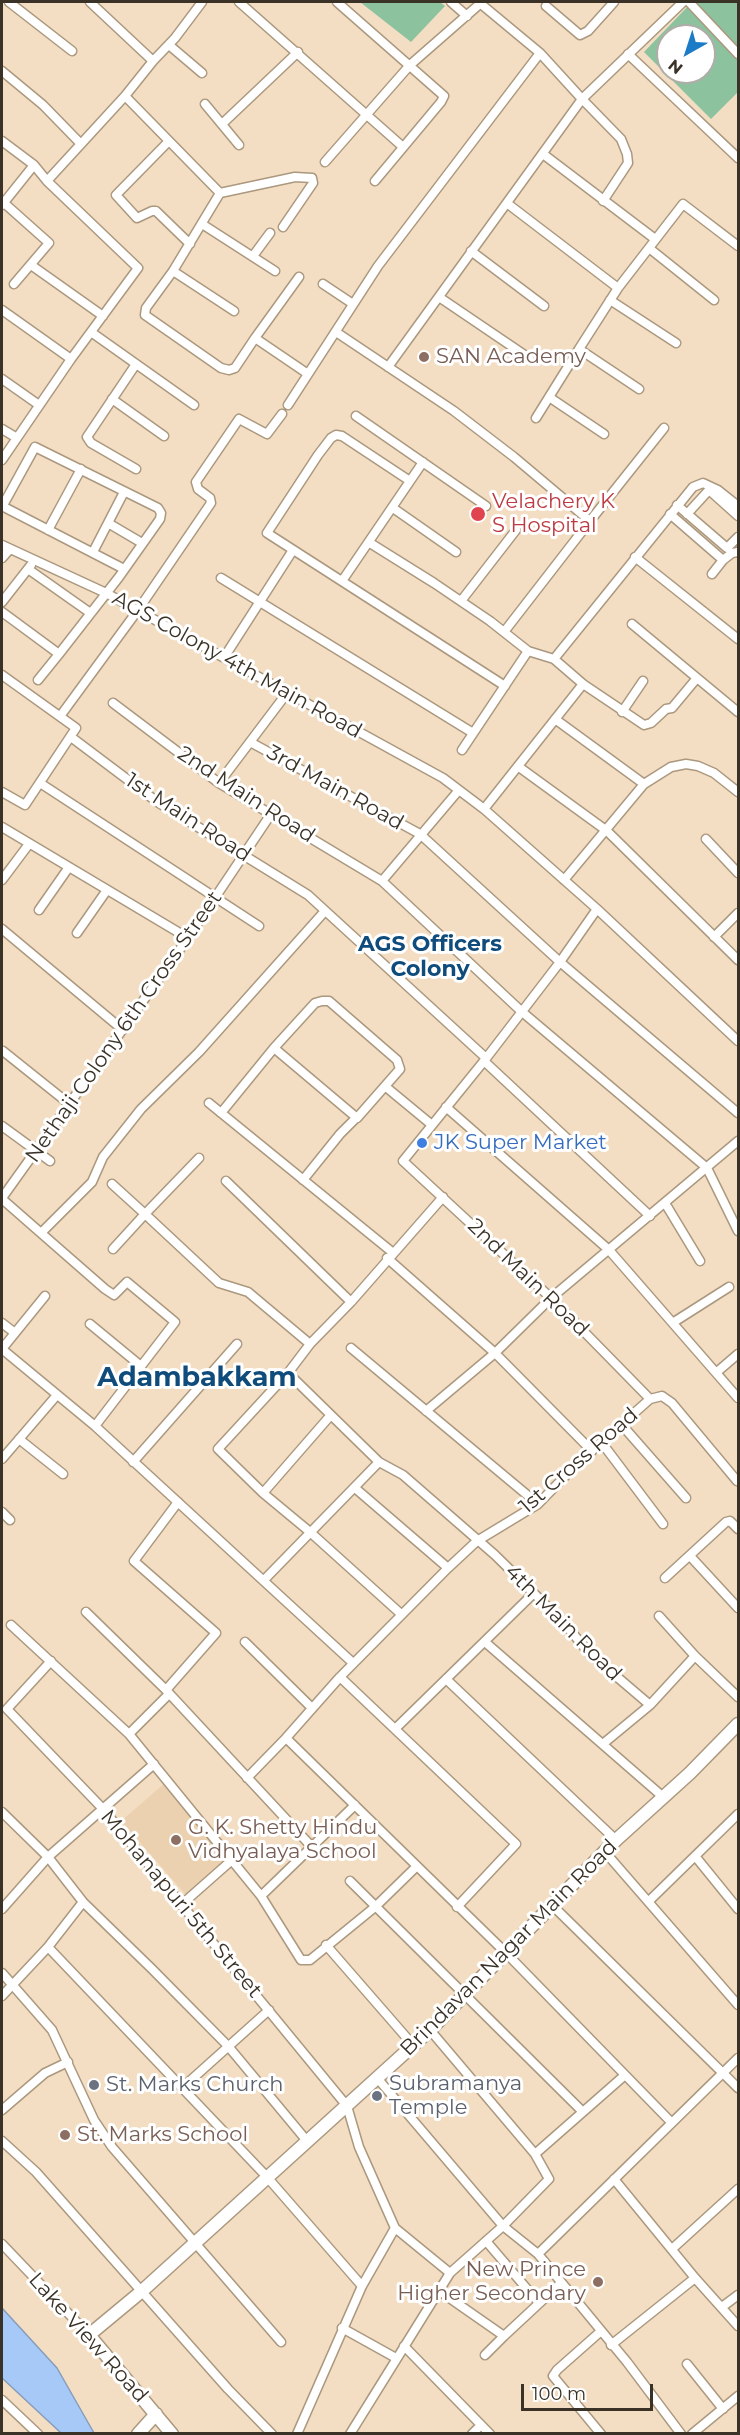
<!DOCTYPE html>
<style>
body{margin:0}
#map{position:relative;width:740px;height:2435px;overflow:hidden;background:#f3dec3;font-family:Montserrat,sans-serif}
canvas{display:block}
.frame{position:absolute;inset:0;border:3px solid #3a3227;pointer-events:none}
.north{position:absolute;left:656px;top:24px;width:60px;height:60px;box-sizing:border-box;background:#fff;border:2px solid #b0ada9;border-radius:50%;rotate:219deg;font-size:16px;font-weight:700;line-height:24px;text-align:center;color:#3a3227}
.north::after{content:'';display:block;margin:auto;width:21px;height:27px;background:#1c7bc7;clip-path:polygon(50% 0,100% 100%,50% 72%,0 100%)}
.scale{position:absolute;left:521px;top:2384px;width:132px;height:27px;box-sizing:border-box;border:3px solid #3a3227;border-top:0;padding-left:8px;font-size:18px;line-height:21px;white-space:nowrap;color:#3a3227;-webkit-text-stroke:4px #fff;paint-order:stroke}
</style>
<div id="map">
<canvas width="740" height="2435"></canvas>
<div class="frame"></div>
<div class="north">N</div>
<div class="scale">100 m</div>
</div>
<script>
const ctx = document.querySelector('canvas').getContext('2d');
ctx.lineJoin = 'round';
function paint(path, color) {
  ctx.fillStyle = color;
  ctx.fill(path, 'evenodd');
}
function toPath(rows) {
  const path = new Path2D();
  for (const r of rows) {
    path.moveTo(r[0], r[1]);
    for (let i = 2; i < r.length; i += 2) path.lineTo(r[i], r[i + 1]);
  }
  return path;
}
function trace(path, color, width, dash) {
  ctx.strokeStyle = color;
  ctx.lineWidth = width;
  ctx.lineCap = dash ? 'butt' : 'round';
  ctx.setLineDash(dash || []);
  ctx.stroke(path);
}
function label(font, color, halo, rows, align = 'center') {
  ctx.font = font + ' Montserrat,sans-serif';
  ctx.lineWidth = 6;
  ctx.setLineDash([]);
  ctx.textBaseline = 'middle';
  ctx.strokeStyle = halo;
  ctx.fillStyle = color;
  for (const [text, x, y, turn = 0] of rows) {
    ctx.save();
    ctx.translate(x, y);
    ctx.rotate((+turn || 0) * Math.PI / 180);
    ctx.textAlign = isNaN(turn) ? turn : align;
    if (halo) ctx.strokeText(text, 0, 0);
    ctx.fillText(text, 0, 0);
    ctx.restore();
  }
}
paint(toPath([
 [165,1783,230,1860,186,1895,121,1821]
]), '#ebd1b0');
paint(toPath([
 [360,2,440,2,445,6,411,42],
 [692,2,738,2,738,92,711,119,644,52],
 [668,36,704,36,704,72,668,72]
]), '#8cc29e');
const water = toPath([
 [2,2308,57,2368,94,2433,61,2433,2,2378,2,2308]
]);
paint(water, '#a7c9f7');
trace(water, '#869cb9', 1.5);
const street = toPath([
 [9,2,72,51],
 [90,2,153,61],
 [239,2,403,147],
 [337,2,444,96,441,102,375,181],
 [451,2,467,16],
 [689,2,738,54],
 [546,6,580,35,588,31,614,2],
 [169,45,202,73],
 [628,54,738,158],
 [2,71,43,105,81,144],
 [125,96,220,193],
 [205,104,239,145],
 [222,124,298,52],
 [2,141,34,165,47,181,138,268,71,359,2,460],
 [169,141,116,195,137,218,152,211,156,211,190,244],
 [543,154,655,239],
 [325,162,410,65,482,2],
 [47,181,125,96,153,61,175,38,202,2],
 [603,201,628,163,627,154,621,139,582,99,683,2],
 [3,202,49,243,14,284],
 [508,204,618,288],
 [2,205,34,165],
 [202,224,275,271],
 [283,227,313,183,312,178,295,177,220,193,173,271,146,308,145,315,221,368,229,370,235,368,255,338,308,374],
 [649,248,714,300],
 [471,251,544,306],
 [253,256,270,233],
 [31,265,103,316],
 [173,271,234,311],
 [323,284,353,304],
 [439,297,529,358],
 [610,300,676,343],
 [2,310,71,359],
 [91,332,194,405],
 [336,332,454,411,514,457,590,521,504,632],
 [255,338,299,277],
 [136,364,87,437,91,443,136,469],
 [388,367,582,99,540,53,481,4],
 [2,379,39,405],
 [639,389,579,349,618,288,683,204,738,246],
 [549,397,604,434],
 [112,399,164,436],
 [288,405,378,266,540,53],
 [356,416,486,506],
 [536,418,579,349],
 [2,429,17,438],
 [410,481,342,436,336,435,331,438,318,455,267,533,505,686],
 [677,505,727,548,738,537],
 [2,506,124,569],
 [2,507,35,447,158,508,161,513,160,519,119,577,59,654,2,612],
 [393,508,456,552],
 [670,514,723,560,732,553,738,552],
 [687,514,709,490,738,516],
 [590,521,664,428],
 [108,523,142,543],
 [48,530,81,469],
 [370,543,434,583,490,621,528,651,554,659,583,684,644,725,651,723,666,709,672,708,697,678],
 [2,545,106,593,443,778,484,809,597,909,738,1041],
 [93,552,124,492],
 [635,557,738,639],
 [2,558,10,549],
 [28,569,89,612],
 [712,574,723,560],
 [221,578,473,733],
 [342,581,423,462],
 [461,601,516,530],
 [2,602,31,565],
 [632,624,738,712],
 [225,656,293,550],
 [554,659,693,487,703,483,718,490,738,506],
 [2,675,76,728,25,805,2,792],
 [38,680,59,654],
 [113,703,219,783,382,881,521,1011,707,1168,738,1231],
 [622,712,643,681],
 [61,715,138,610,211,503,210,498,198,489,196,482,239,419,267,434,282,414],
 [555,719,644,784],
 [71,737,156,801,308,895,486,1058],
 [250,742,420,834,560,962,738,1113],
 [462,750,528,651],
 [519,767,607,831,738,960],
 [40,783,259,926],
 [219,783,287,693],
 [484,809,583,684],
 [2,827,188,938],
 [706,839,738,873],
 [2,880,29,844],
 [564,880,644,784,671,767,686,764,698,766,714,773,738,792],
 [382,881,459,790],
 [597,909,560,962,484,1061,403,1161,551,1298,650,1399],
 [39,910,69,867],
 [2,929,123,1030],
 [77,933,107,890],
 [714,937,738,913],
 [3,1051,68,1103],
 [484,1061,650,1216],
 [386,1087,432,1125],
 [209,1103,392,1252],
 [446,1107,609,1250,738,1398],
 [221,1113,274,1048,315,1003,322,1001,329,1001,397,1060,400,1069,357,1118,274,1048],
 [2,1126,50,1161],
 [199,1158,145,1214,219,1283,248,1292,310,1344],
 [303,1180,340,1134,356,1118],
 [226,1181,351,1302],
 [112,1184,145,1214,113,1249],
 [2,1198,188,938,271,814],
 [2,1199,105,1289,114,1295,127,1282,175,1322,95,1426],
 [665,1203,700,1261],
 [41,1233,92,1182,103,1157,141,1109,199,1052,325,911],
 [387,1258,495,1353,592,1451],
 [674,1322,729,1287],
 [2,1323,15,1333],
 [90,1324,141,1366],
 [351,1348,538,1504],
 [2,1349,95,1426,353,1663],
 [2,1349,45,1296],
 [717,1372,738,1354],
 [288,1373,379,1462,403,1475,495,1555,565,1624,589,1653,650,1705],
 [426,1411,495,1353,551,1298,738,1141],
 [621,1424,686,1498],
 [19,1439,63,1474],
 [602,1443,663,1524],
 [2,1459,57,1395],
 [133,1462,237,1344],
 [355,1488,448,1568],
 [263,1493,330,1416],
 [2,1512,10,1520],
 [690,1556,738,1608],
 [665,1578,726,1522,730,1521,738,1529],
 [264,1580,379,1462],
 [86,1612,166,1690,311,1846],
 [401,1614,310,1532,263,1493,218,1449,288,1373,310,1344,351,1302,443,1197],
 [659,1616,695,1656,738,1697],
 [11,1625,129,1734,261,1896,301,1960,310,1960,375,1907,416,1867],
 [245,1642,312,1708],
 [485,1642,662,1796],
 [51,1661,7,1709,103,1809,347,2106,359,2147,395,2228,362,2286,297,2434],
 [340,1677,516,1844,457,1907],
 [446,1679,616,1840],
 [166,1690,216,1633,134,1561,178,1502],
 [395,1729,534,1593],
 [129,1734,169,1694],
 [286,1738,507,1954,671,2122],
 [604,1743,650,1705,695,1656],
 [247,1778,286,1738,340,1677,448,1568,477,1541,538,1504,580,1461,650,1399,662,1396,672,1403,737,1481],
 [2,1812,48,1857,83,1902,152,1969,228,2046,307,2141],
 [605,1852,738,2005],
 [695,1856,738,1909],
 [350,1881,583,2112],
 [261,1896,355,1805],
 [649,1901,738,1814],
 [181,1905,232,1860],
 [552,1905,738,2088],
 [2,1909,48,1857,154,1764],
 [326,1945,413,2045],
 [48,1947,267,2177,362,2286],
 [2,1973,52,2030,94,2120,112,2147,281,2342],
 [2,1996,48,1947,83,1902],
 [378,2079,503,2226,538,2254,627,2362,681,2434],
 [182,2088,269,2010],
 [2,2110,45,2073,68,2062],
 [2,2141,36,2172,228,2389,272,2434],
 [535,2154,625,2075],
 [614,2179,695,2278,738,2326],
 [395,2228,450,2273],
 [486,2241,539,2303],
 [2,2244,89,2335],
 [672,2249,738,2189],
 [538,2254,738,2058],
 [438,2290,504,2336,561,2283],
 [722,2307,738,2295],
 [342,2328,396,2358],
 [600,2332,557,2370,553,2376,601,2434],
 [611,2345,695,2278],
 [404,2346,490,2434],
 [485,2355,504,2336],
 [687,2364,723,2409],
 [2,2400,38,2434],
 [350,2434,450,2273,503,2226,549,2179,535,2154,430,2030],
 [472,2434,481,2425],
 [692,2434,738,2396]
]);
const secondary = toPath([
 [138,2434,156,2414],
 [172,2434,89,2335,142,2291,430,2030,616,1840,690,1773,738,1724]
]);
trace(street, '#ab987e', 11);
trace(secondary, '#ab987e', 15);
trace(street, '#fff', 8);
trace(secondary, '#fff', 12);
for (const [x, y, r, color] of [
 [424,357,6,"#8d6e63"],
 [478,514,8,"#e0444e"],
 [422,1143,6,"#3f7fe0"],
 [176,1840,6,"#8d6e63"],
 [94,2085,6,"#6b7280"],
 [377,2096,6,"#6b7280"],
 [65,2135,6,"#8d6e63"],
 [598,2282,6,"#8d6e63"]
]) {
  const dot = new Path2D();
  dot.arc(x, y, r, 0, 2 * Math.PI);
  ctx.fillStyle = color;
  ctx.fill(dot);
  trace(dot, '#fff', 2);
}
label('21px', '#785e54', '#fff', [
 ["SAN Academy",436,357],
 ["G. K. Shetty Hindu",188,1828],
 ["Vidhyalaya School",188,1852],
 ["St. Marks School",77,2135],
 ["New Prince",586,2270,"right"],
 ["Higher Secondary",586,2294,"right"]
], 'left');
label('21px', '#be3a42', '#fff', [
 ["Velachery K",492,502],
 ["S Hospital",492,526]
], 'left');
label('21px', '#3a3227', '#fff', [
 ["AGS Colony 4th Main Road",237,665,29],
 ["3rd Main Road",335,788,29],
 ["2nd Main Road",246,795,33],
 ["1st Main Road",188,818,33],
 ["Nethaji Colony 6th Cross Street",124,1027,-55],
 ["2nd Main Road",528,1278,44],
 ["1st Cross Road",579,1461,-41],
 ["4th Main Road",563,1623,45],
 ["Mohanapuri 5th Street",181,1904,50],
 ["Brindavan Nagar Main Road",509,1948,-45],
 ["Lake View Road",88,2338,48]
]);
label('21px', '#366cbe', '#fff', [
 ["JK Super Market",434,1143]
], 'left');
label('21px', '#5b616d', '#fff', [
 ["Subramanya",389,2084],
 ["Temple",389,2108],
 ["St. Marks Church",106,2085]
], 'left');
label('bold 22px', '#0f4b7b', '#fff', [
 ["AGS Officers",430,945],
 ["Colony",430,970]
]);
label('bold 27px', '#0f4b7b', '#fff', [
 ["Adambakkam",197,1378]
]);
</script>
